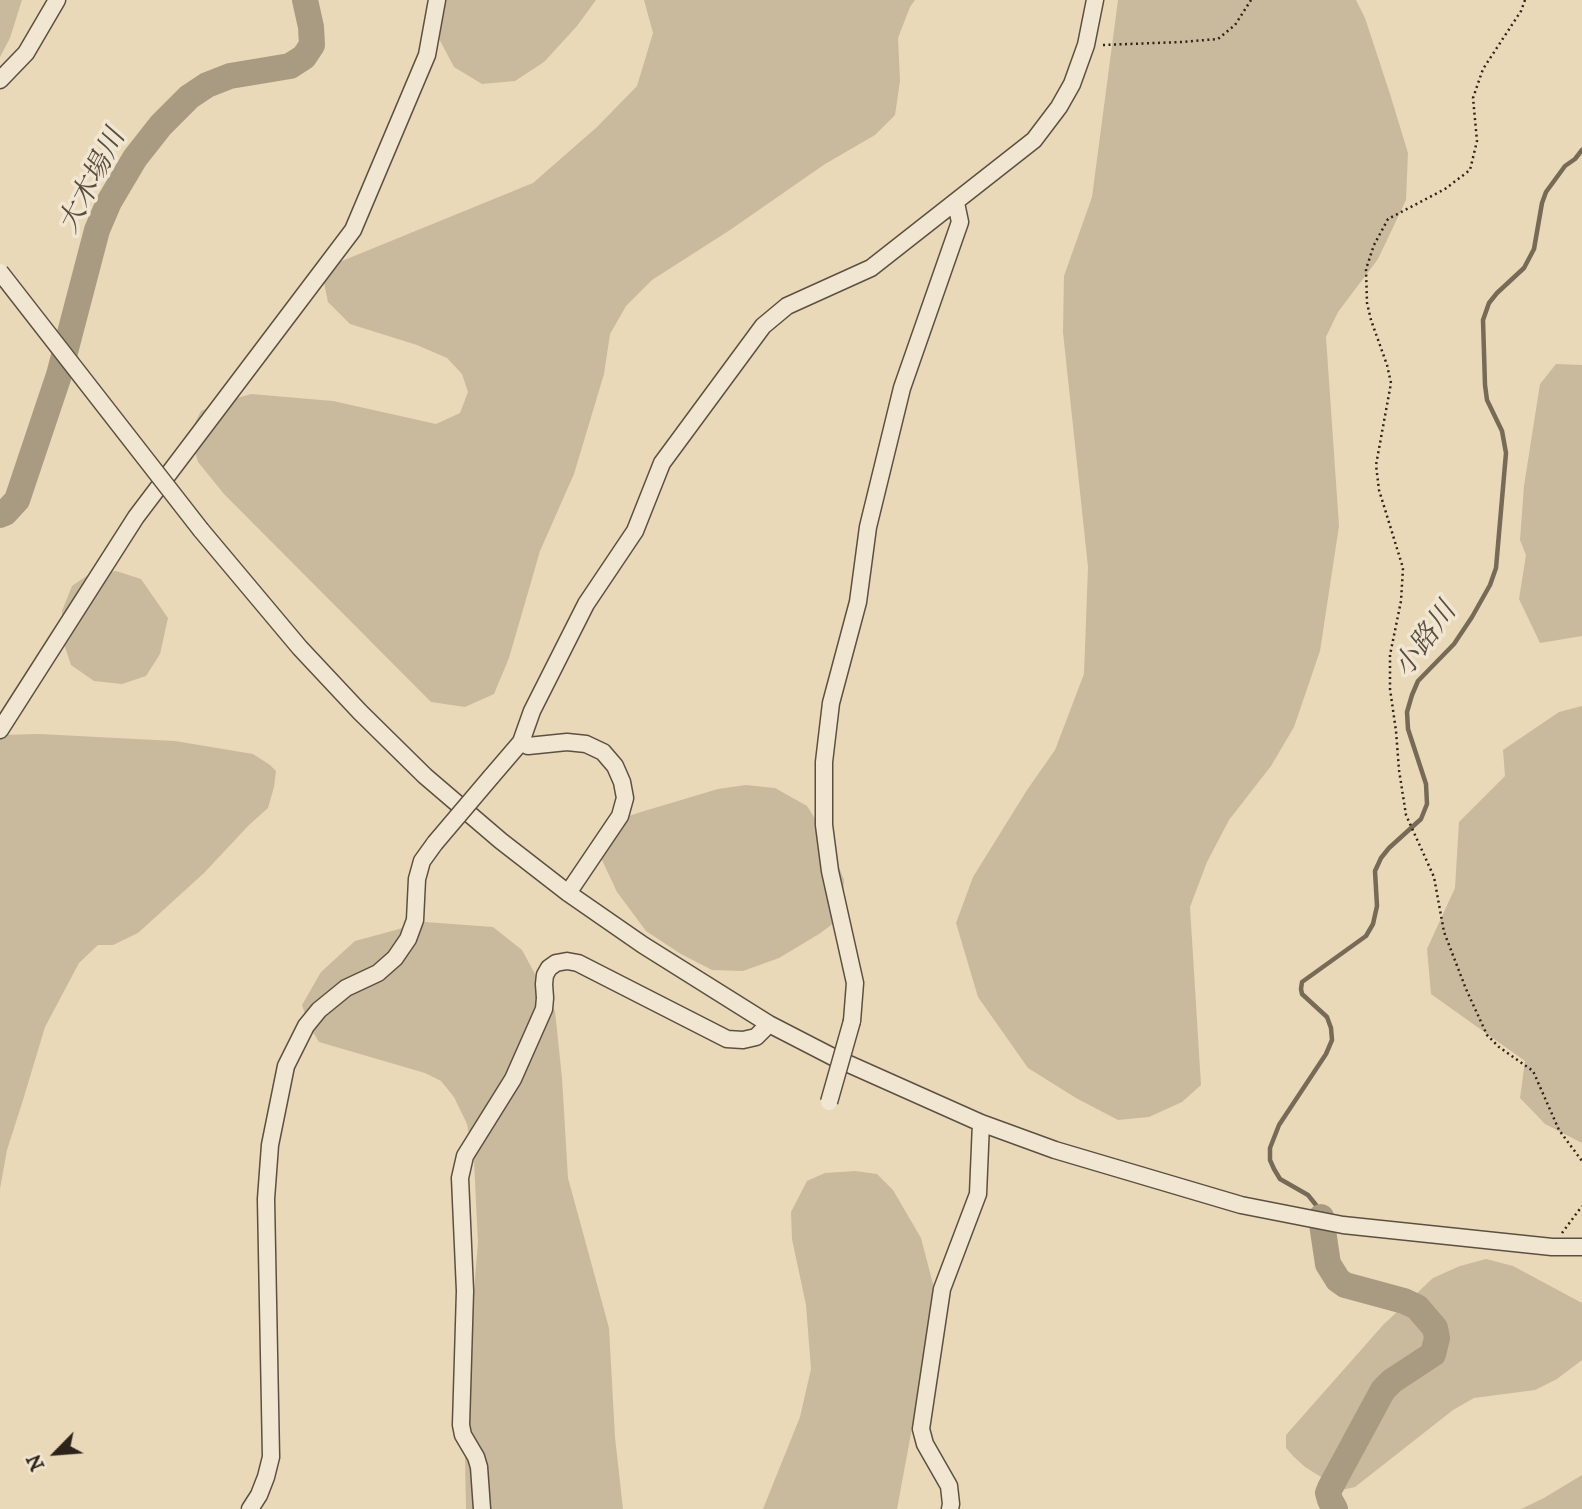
<!DOCTYPE html>
<meta charset="utf-8">
<style>
body{margin:0}
#map{position:relative;width:1582px;height:1509px;overflow:hidden;background:#e9d9b8;font-family:"IM FELL DW Pica",serif}
canvas{display:block}
.north{position:absolute;left:21px;top:1418px;width:70px;height:70px;-webkit-text-stroke:5px #f1e6d1;paint-order:stroke;rotate:245deg;font-size:19px;font-weight:700;line-height:28px;text-align:center;color:#2d231a}
.north::after{content:'';display:block;margin:auto;width:24px;height:32px;background:#2d231a;clip-path:polygon(50% 0,100% 100%,50% 72%,0 100%)}
</style>
<div id="map">
<canvas width="1582" height="1509"></canvas>
<div class="north">N</div>
</div>
<script>
const ctx = document.querySelector('canvas').getContext('2d');
ctx.lineJoin = 'round';
function paint(path, color) {
  ctx.fillStyle = color;
  ctx.fill(path, 'evenodd');
}
function toPath(rows) {
  const path = new Path2D();
  for (const r of rows) {
    path.moveTo(r[0], r[1]);
    for (let i = 2; i < r.length; i += 2) path.lineTo(r[i], r[i + 1]);
  }
  return path;
}
function trace(path, color, width, dash) {
  ctx.strokeStyle = color;
  ctx.lineWidth = width;
  ctx.lineCap = dash ? 'butt' : 'round';
  ctx.setLineDash(dash || []);
  ctx.stroke(path);
}
function label(font, color, halo, rows, align = 'center') {
  ctx.font = font + ' "IM FELL DW Pica","Noto Serif JP",serif';
  ctx.lineWidth = 7;
  ctx.setLineDash([]);
  ctx.textBaseline = 'middle';
  ctx.strokeStyle = halo;
  ctx.fillStyle = color;
  for (const [text, x, y, turn = 0] of rows) {
    ctx.save();
    ctx.translate(x, y);
    ctx.rotate((+turn || 0) * Math.PI / 180);
    ctx.textAlign = isNaN(turn) ? turn : align;
    if (halo) ctx.strokeText(text, 0, 0);
    ctx.fillText(text, 0, 0);
    ctx.restore();
  }
}
paint(toPath([
 [0,0,22,0,10,38,0,57],
 [438,0,596,0,577,26,544,62,515,81,482,84,454,67,437,35],
 [644,0,915,0,910,7,898,38,900,81,895,115,875,135,825,164,730,230,652,280,626,306,610,334,604,374,574,474,540,551,509,658,494,694,465,707,431,702,224,494,198,462,193,444,193,427,201,411,220,403,251,394,333,401,436,424,460,413,468,392,462,374,447,358,417,345,350,324,328,302,323,278,337,263,533,183,597,127,637,86,653,33],
 [1118,0,1356,0,1365,18,1390,94,1408,153,1406,200,1378,259,1338,312,1326,337,1339,526,1320,651,1294,727,1271,766,1229,820,1207,862,1190,907,1201,1085,1182,1102,1149,1117,1118,1120,1076,1098,1028,1068,978,997,956,923,973,877,1027,790,1055,750,1084,674,1088,567,1063,332,1064,276,1092,197],
 [1556,364,1582,365,1582,636,1540,643,1519,599,1526,555,1520,540,1524,486,1540,384],
 [116,571,141,579,168,618,160,654,146,676,122,684,94,681,71,665,62,638,62,611,72,586,88,575],
 [1582,706,1582,1143,1545,1124,1520,1098,1525,1061,1431,994,1427,949,1455,888,1459,822,1505,776,1503,750,1559,712],
 [39,734,175,741,253,754,270,765,276,771,274,787,268,808,249,825,204,873,138,933,113,945,98,945,79,963,45,1027,23,1100,7,1150,0,1189,0,735],
 [746,785,775,788,807,806,828,839,844,880,842,917,819,934,779,958,743,971,712,970,681,954,646,931,617,892,602,860,604,832,617,820,641,812,718,789],
 [425,922,493,927,522,950,555,1011,562,1078,568,1178,609,1328,615,1437,623,1509,466,1509,464,1406,478,1243,474,1160,467,1124,454,1097,441,1081,425,1073,319,1042,309,1026,302,1005,321,972,355,941],
 [855,1171,877,1174,893,1190,921,1238,933,1284,930,1331,897,1509,763,1509,800,1417,811,1369,806,1305,792,1239,791,1212,807,1181,825,1173],
 [1486,1259,1513,1266,1582,1303,1582,1360,1557,1379,1535,1390,1474,1398,1453,1410,1355,1487,1342,1490,1305,1467,1293,1456,1286,1448,1286,1435,1383,1325,1433,1278,1460,1266],
 [1582,1475,1582,1509,1521,1509,1544,1498]
]), '#c9ba9d');
trace(toPath([
 [1321,1217,1316,1205,1308,1195,1280,1179,1274,1169,1270,1160,1270,1148,1279,1125,1326,1054,1332,1040,1331,1028,1327,1017,1302,994,1301,989,1302,982,1366,936,1373,924,1377,906,1375,871,1381,858,1389,848,1421,819,1427,804,1426,784,1408,729,1407,712,1412,695,1418,681,1454,644,1472,617,1490,585,1496,568,1506,453,1502,431,1487,400,1485,385,1483,320,1489,303,1497,293,1524,268,1534,249,1542,203,1546,192,1565,166,1575,159,1582,150]
]), '#776b58', 4.5);
trace(toPath([
 [0,515,5,513,17,500,59,375,97,230,109,202,135,158,161,125,189,97,207,85,230,76,290,66,304,57,312,45,311,27,305,0],
 [1321,1217,1328,1264,1338,1280,1345,1285,1404,1301,1417,1307,1435,1328,1437,1338,1433,1354,1392,1381,1383,1390,1330,1488,1328,1493,1330,1500,1335,1509]
]), '#a99b82', 26);
const minor = toPath([
 [0,80,26,53,57,0],
 [201,530,300,648,360,712,425,776,501,841,568,893,643,945,769,1024,833,1057,981,1123,1055,1150,1241,1205,1343,1225,1552,1247,1582,1247],
 [0,730,136,517,353,230,427,55,437,0],
 [521,742,528,746,567,742,586,744,603,752,615,766,622,782,625,798,620,816,568,893],
 [491,777,521,742,532,711,586,604,635,531,662,463,763,326,787,306,871,268,1034,140,1059,107,1072,84,1086,45,1095,0],
 [852,1021,855,983,830,871,824,825,824,762,831,703,858,602,868,527,902,388,960,222,956,203],
 [250,1509,259,1495,266,1477,271,1457,266,1199,270,1145,286,1066,306,1026,319,1010,346,988,378,973,395,958,408,939,415,920,417,879,422,861,435,843],
 [482,1509,479,1467,476,1457,463,1435,461,1425,465,1291,460,1178,465,1156,513,1079,544,1009,545,998,544,984,545,975,549,968,556,963,567,961,578,963,727,1039,743,1040,756,1037,769,1024],
 [950,1509,951,1504,949,1486,925,1444,921,1429,942,1289,978,1194,981,1123]
]);
trace(minor, '#5c5042', 19);
trace(toPath([
 [1525,0,1521,11,1483,69,1473,98,1477,141,1470,170,1445,189,1388,219,1374,245,1366,269,1367,303,1371,320,1387,365,1391,383,1376,465,1379,490,1403,568,1401,601,1390,655,1390,689,1396,731,1399,770,1406,815,1434,877,1444,932,1466,989,1487,1035,1499,1047,1533,1071,1559,1130,1582,1161],
 [1103,45,1181,42,1218,39,1235,25,1251,0],
 [1562,1233,1582,1206]
]), '#2d231a', 2.5, [2, 3.5]);
trace(minor, '#f1e6d1', 16);
const minorBridge = toPath([
 [0,272,201,530],
 [435,843,491,777],
 [829,1102,852,1021]
]);
trace(minorBridge, '#5c5042', 19, []);
trace(minorBridge, '#f1e6d1', 16);
label('italic 28px', '#584d3e', '#f1e6d1', [
 ["大木場川",94,182,-63],
 ["小路川",1427,641,-54]
]);
</script>
